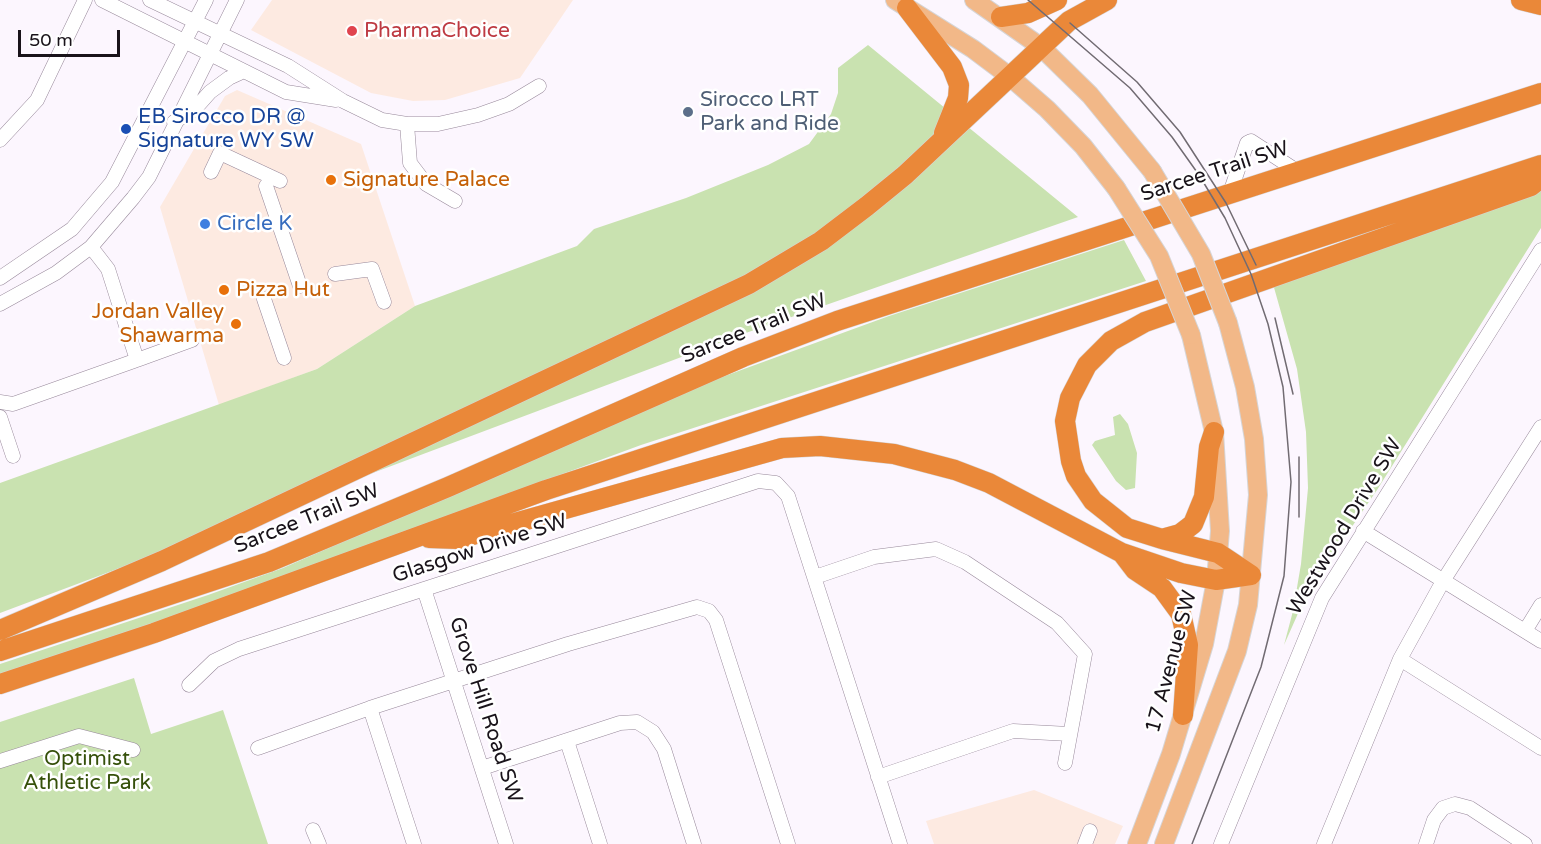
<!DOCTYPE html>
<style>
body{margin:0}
#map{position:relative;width:1541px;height:844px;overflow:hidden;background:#fcf6fe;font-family:"Varela Round",sans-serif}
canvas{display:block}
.scale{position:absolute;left:18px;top:30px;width:102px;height:27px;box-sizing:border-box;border:3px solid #19131a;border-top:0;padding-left:8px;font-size:18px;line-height:21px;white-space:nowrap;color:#19131a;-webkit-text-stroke:4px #fff;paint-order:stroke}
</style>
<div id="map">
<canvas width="1541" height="844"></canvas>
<div class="scale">50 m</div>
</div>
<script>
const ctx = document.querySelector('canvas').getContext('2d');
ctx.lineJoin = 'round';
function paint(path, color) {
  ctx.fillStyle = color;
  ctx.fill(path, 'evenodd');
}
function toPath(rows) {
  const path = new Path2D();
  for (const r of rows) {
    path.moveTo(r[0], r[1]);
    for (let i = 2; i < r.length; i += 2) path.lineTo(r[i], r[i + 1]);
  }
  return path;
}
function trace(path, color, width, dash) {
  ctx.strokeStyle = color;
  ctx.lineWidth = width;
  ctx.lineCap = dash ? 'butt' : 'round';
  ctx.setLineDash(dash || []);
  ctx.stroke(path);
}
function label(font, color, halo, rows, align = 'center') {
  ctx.font = font + ' "Varela Round",sans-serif';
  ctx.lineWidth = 5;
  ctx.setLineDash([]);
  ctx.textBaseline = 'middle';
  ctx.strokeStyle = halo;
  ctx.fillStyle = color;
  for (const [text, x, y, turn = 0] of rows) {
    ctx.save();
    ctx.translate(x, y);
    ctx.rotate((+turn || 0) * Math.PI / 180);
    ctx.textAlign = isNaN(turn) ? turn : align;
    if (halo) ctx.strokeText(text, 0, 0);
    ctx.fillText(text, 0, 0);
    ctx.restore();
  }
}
paint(toPath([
 [272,0,573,0,520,78,445,100,413,101,371,93,251,30],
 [237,90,361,144,415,306,317,369,219,405,160,207,225,96],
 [1034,790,1123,826,1115,844,934,844,926,821]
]), '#fdeae1');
paint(toPath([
 [868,45,1078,217,740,335,0,613,0,483,317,369,415,306,577,246,594,229,686,198,768,165,809,144,831,114,838,93,838,68],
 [1541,189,1541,228,1377,490,1308,591,1284,645,1293,611,1301,564,1308,488,1306,432,1297,369,1273,284],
 [1124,240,1146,281,641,445,181,615,0,675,0,664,208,595,283,568,692,388,889,316],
 [1120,414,1128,424,1137,453,1135,488,1126,490,1116,481,1092,445,1095,441,1115,435,1113,417],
 [134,678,151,734,223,710,268,844,0,844,0,722]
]), '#c9e2b0');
const minor = toPath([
 [102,0,286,92,336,100],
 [150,0,288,66,343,101,382,120,407,124,438,124,478,115,509,104,539,86],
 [174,122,194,110,210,92,229,78,242,72],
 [407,124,410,163,426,184,455,201],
 [0,140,37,100,85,0],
 [211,172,220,153,280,181],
 [266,186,300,286],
 [1230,193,1247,143,1251,141,1297,171],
 [335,274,372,269,384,302],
 [0,278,72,229,112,182,206,0],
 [264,299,284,358],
 [0,304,56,273,91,247,133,198,149,177,237,0],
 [137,360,192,340],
 [0,402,13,404,137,360,108,269,91,247],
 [0,417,13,456],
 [1363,531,1541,641],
 [815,577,874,557,936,549,965,562,1057,623,1085,654,1065,763],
 [424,589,506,844],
 [1525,631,1541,605],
 [1400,659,1541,748],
 [189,685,214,661,239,649,758,481,776,483,788,496,900,844],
 [370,708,414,844],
 [567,741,600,844],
 [258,748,370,708,568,644,697,607,709,611,716,620,788,844],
 [0,761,79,736,133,750],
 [482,768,620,723,637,722,653,732,664,749,694,844],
 [878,777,1013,731,1069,734],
 [313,830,319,844],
 [1085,844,1090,831],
 [1221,844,1322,598,1541,250],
 [1324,844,1400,659,1443,581,1541,427],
 [1426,844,1434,820,1443,808,1455,804,1470,808,1525,844]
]);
const major = toPath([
 [895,0,973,49,1009,76,1047,109,1083,146,1116,188],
 [974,0,1041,47,1090,95,1152,171],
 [1137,844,1171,754,1204,644,1216,580,1220,531,1214,432,1191,335],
 [1164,844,1237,651,1248,605,1258,495,1254,439,1245,387,1228,323]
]);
const highway = toPath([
 [1521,0,1541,5],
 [907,8,952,67,959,85,958,98,944,133],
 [1001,17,1028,13,1057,0],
 [1214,432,1209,447,1204,497,1193,524,1180,534,1162,539,1127,528,1093,501,1076,476,1071,461,1065,421,1070,398,1087,365,1111,341,1145,322,1531,186,1541,178],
 [429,538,458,539,782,448,820,446,894,454,955,470,989,483,1122,553,1181,573,1216,580,1251,575],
 [1162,539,1218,553,1251,575],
 [1122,553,1135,570,1162,588,1181,614,1188,645,1183,715],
 [0,630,162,561,749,284,821,241,867,206,905,175,1069,21,1107,0],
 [0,651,269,562,448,487,743,357,837,321,1541,93],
 [0,684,154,633,546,490,1541,165]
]);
trace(minor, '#97889a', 15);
trace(major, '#d6d5d6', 20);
trace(highway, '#d6d5d6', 21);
trace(minor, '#fff', 14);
trace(major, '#f2b888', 18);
trace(highway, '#ea8839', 20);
trace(toPath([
 [1028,0,1130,88,1172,137,1199,175,1225,218,1251,274,1268,324,1283,387,1291,482,1284,576,1261,667,1192,844],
 [1070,23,1137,82,1180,132,1226,203,1256,265],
 [1275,318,1293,394],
 [1299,457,1299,517]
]), '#716b72', 1.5);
const majorBridge = toPath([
 [1152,171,1201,254,1228,323],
 [1116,188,1159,256,1191,335]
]);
trace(majorBridge, '#d6d5d6', 20, []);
trace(majorBridge, '#f2b888', 18);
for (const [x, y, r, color] of [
 [352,31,6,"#e0444e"],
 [688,112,6,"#5c6f8a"],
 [126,129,6,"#1a4fb4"],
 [331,180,6,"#e8710a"],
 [205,224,6,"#3f7fe0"],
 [224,290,6,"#e8710a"],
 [236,324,6,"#e8710a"]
]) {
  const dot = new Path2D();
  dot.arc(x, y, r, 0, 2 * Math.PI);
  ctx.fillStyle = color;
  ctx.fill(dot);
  trace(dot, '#fff', 2);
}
label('21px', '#be3a42', '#fff', [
 ["PharmaChoice",364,31]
], 'left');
label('21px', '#4e5e75', '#fff', [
 ["Sirocco LRT",700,100],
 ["Park and Ride",700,124]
], 'left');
label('21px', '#164399', '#fff', [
 ["EB Sirocco DR @",138,117],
 ["Signature WY SW",138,141]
], 'left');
label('21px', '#19131a', '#fff', [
 ["Sarcee Trail SW",1215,172,-18],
 ["Sarcee Trail SW",754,329,-22],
 ["Sarcee Trail SW",307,519,-22],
 ["Westwood Drive SW",1345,527,-59],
 ["Glasgow Drive SW",480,549,-18],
 ["17 Avenue SW",1172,662,-75],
 ["Grove Hill Road SW",485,710,72]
]);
label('21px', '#c56008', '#fff', [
 ["Signature Palace",343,180],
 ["Pizza Hut",236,290],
 ["Jordan Valley",224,312,"right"],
 ["Shawarma",224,336,"right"]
], 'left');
label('21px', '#366cbe', '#fff', [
 ["Circle K",217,224]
], 'left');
label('21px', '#35500a', '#fff', [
 ["Optimist",87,759],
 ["Athletic Park",87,783]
]);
</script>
